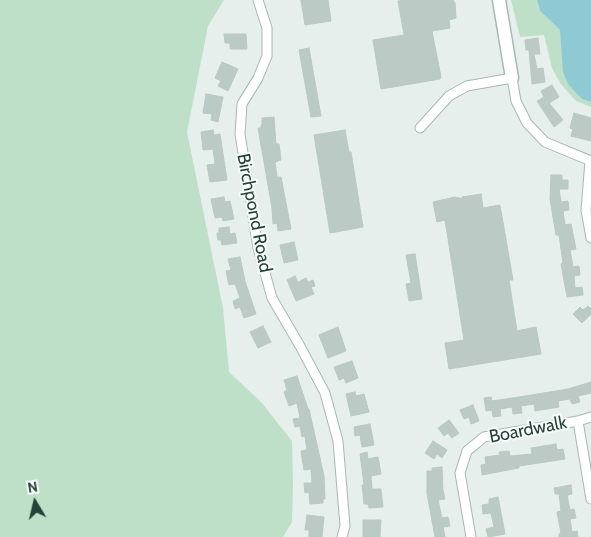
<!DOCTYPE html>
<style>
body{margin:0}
#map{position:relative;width:591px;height:537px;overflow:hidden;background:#e6efeb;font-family:Cabin,sans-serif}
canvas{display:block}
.north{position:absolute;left:10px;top:477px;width:50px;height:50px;-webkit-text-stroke:4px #f7fbf9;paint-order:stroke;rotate:351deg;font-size:14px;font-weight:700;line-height:20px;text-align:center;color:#24423a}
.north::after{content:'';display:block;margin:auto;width:18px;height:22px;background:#24423a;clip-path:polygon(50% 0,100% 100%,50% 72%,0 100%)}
</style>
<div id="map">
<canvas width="591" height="537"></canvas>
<div class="north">N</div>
</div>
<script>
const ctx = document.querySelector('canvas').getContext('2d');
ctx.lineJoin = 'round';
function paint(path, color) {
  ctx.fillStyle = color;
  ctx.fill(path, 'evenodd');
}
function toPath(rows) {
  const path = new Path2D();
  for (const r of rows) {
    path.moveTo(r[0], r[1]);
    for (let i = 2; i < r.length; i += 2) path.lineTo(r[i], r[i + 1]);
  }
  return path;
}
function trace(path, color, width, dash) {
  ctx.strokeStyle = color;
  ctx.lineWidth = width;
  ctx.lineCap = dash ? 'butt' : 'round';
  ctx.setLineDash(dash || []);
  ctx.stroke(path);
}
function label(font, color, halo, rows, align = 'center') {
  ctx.font = font + ' Cabin,sans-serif';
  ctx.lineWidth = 4;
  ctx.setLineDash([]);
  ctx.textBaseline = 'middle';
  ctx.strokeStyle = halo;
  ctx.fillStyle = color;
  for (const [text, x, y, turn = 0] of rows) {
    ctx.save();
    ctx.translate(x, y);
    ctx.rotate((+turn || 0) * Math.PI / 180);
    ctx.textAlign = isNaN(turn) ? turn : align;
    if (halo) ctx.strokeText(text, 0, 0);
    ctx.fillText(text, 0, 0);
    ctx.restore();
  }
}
paint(toPath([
 [0,0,224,0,208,26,187,132,223,308,229,372,261,402,292,441,293,487,292,522,283,537,0,537],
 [511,0,537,0,540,11,560,30,582,99,591,102,591,107,576,101,560,83,552,68,544,35,520,37]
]), '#bfe0c8');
paint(toPath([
 [537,0,591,0,591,102,582,99,568,84,563,72,560,30,540,11]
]), '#8ec9d4');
const building = toPath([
 [301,0,328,0,331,21,305,25,301,0],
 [406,0,453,0,455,3,456,18,449,20,450,28,432,31,441,77,440,79,381,89,373,40,404,35,398,1,406,0],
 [224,34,246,34,247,49,230,49,230,43,225,43,224,34],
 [538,38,540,54,534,54,537,69,543,68,545,82,532,84,529,50,526,50,525,40,538,38],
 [309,48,321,116,311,117,299,50,309,48],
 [222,62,238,69,228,91,218,86,221,81,215,78,222,62],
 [552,85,559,97,549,103,563,120,554,127,537,101,544,97,541,91,552,85],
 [206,94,223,97,218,122,211,120,212,114,203,113,206,94],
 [574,113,591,118,591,141,571,136,573,129,570,128,574,113],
 [274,117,276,144,279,144,281,160,275,162,277,177,281,177,291,229,278,231,277,223,273,224,272,208,258,128,261,128,261,125,262,125,262,118,274,117],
 [213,130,214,135,220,134,227,180,210,182,207,165,215,164,213,149,203,150,201,132,213,130],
 [345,130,349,152,351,152,363,227,330,233,314,135,345,130],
 [551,175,562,175,562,180,568,180,568,189,559,189,561,202,568,201,569,210,563,211,565,225,571,224,576,249,570,250,573,267,579,266,580,275,574,276,575,288,582,287,583,295,567,297,561,264,563,263,559,235,556,235,550,199,551,175],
 [481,194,483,208,500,205,513,280,509,280,517,331,536,327,541,354,449,369,445,343,464,340,445,220,437,222,433,202,455,197,463,199,462,197,481,194],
 [224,197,225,202,230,201,234,219,223,221,222,217,215,218,211,199,224,197],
 [229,227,230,234,235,233,237,243,222,245,221,240,218,240,217,233,219,233,219,228,229,227],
 [294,242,298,260,284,263,280,245,294,242],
 [415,254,422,299,409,301,406,284,411,283,406,255,415,254],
 [240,257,245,281,256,314,244,318,240,307,235,309,233,301,240,298,235,284,229,285,226,271,231,270,228,259,240,257],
 [295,276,298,282,306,278,308,282,313,280,315,286,311,287,314,294,296,301,287,280,295,276],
 [588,306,591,309,591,314,582,323,573,314,580,307,583,310,588,306],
 [263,326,271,342,258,348,250,332,263,326],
 [338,327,346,351,328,358,319,335,338,327],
 [352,361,358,378,346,383,344,378,339,380,334,367,352,361],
 [297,376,308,409,309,409,324,476,325,499,323,499,323,503,310,504,309,492,305,493,304,483,312,483,311,469,304,470,301,451,307,450,305,436,302,437,300,426,295,427,293,419,300,418,297,403,289,406,284,392,287,390,284,380,297,376],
 [591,382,591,393,578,396,580,402,572,404,570,399,558,401,559,407,535,411,534,404,521,406,522,413,513,414,512,407,500,409,501,416,493,417,492,410,486,411,484,398,491,397,492,401,519,397,568,389,591,382],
 [355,392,356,396,364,394,369,412,351,416,346,394,355,392],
 [473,405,479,421,471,424,469,417,464,419,460,410,473,405],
 [449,420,459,433,452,438,448,433,444,436,438,428,449,420],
 [370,424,374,445,362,447,360,435,355,436,354,427,370,424],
 [433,441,447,450,442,458,437,454,434,459,425,453,433,441],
 [556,444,557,450,563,449,565,459,519,466,519,468,482,475,481,465,486,464,485,457,500,455,499,452,509,451,510,456,532,454,531,448,556,444],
 [367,452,368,459,378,457,381,474,371,476,372,489,381,489,383,507,369,508,368,504,364,504,362,485,364,485,360,454,367,452],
 [442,467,443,490,445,499,438,500,442,518,448,517,450,526,443,527,445,537,435,537,427,493,427,471,432,471,432,468,442,467],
 [571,485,572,494,567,495,570,510,574,509,576,518,570,519,572,532,577,531,578,537,559,537,559,534,561,533,557,512,561,511,559,494,555,494,554,488,571,485],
 [498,497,505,534,488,537,486,529,494,527,491,513,483,514,482,505,489,504,489,499,498,497],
 [307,515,324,517,322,537,309,537,309,530,305,530,307,515],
 [363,520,381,520,380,537,363,537,363,520]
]);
paint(building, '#bbcac4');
trace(building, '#b8c9c2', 1);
const street = toPath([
 [258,0,267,28,267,56,258,78,242,104,240,134,258,248,272,298,300,346,325,393,338,441,345,526,342,537],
 [420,128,449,96,467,86,512,78,516,101,527,123,545,142,591,161],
 [590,161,586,210,591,238],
 [578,421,591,499],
 [471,537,460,473,467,451,484,437,578,421,591,417]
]);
const secondary = toPath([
 [499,0,512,78]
]);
trace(street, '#a8b8b2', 11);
trace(secondary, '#a4bbb3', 15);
trace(street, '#fff', 9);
trace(secondary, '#fff', 12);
label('18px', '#24423a', '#f7fbf9', [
 ["Birchpond Road",254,213,79],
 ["Boardwalk",528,430,-11]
]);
</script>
